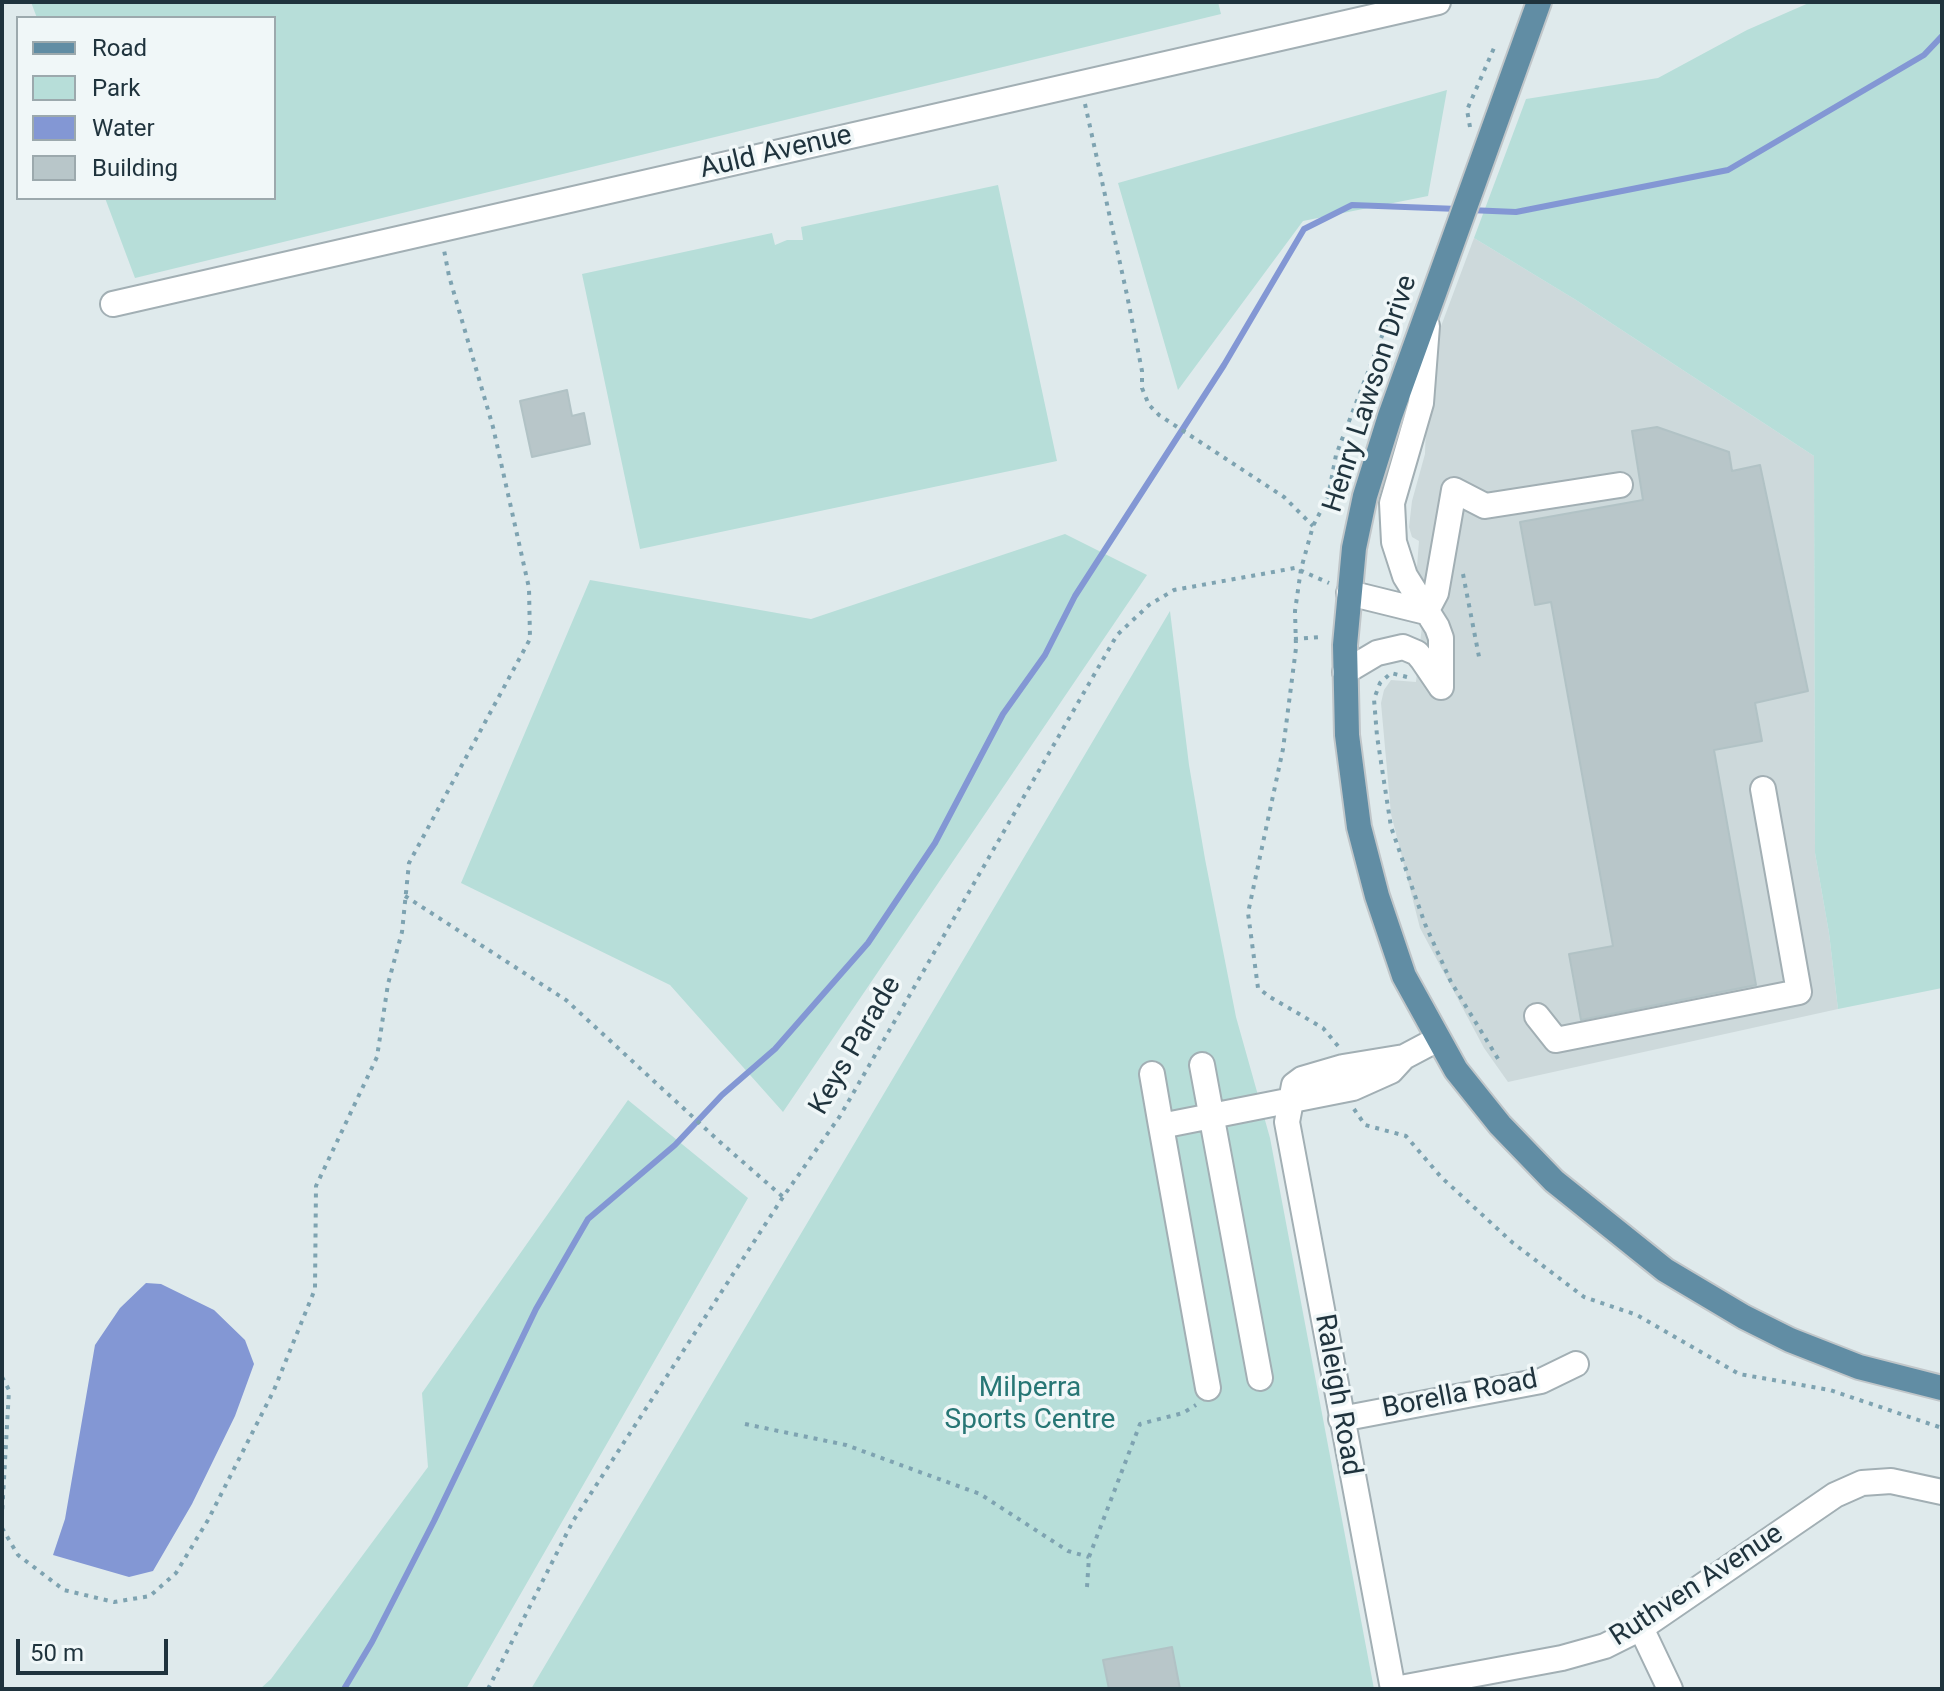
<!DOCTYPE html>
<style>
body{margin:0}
#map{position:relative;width:1944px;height:1691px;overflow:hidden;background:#dfeaec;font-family:Roboto,sans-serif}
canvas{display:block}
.frame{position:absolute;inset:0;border:4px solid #1f333d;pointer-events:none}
.legend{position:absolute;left:16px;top:16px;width:260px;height:184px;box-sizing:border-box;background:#f0f7f8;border:2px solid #9ca9ad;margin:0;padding:10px 14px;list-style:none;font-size:24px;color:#1f333d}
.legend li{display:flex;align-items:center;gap:16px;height:40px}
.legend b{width:40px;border:2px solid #9ca9ad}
.scale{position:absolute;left:16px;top:1639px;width:152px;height:36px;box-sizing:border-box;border:4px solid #1f333d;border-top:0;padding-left:10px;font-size:24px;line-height:28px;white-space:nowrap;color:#1f333d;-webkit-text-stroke:6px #f0f7f8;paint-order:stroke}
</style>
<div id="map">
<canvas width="1944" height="1691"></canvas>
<div class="frame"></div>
<ul class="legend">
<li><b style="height:10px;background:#618da4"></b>Road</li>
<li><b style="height:22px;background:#b7ded9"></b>Park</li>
<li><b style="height:22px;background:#8397d4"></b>Water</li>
<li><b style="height:22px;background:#b8c6c9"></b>Building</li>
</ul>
<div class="scale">50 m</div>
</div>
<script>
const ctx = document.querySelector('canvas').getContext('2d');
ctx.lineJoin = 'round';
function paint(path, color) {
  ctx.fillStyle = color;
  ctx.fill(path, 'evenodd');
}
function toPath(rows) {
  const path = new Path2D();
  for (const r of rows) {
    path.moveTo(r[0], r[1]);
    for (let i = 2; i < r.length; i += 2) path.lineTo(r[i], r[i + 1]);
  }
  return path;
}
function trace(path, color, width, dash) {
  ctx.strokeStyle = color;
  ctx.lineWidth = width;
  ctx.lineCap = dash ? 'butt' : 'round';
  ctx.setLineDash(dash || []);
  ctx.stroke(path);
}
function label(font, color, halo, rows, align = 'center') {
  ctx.font = font + ' Roboto,sans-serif';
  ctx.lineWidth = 7;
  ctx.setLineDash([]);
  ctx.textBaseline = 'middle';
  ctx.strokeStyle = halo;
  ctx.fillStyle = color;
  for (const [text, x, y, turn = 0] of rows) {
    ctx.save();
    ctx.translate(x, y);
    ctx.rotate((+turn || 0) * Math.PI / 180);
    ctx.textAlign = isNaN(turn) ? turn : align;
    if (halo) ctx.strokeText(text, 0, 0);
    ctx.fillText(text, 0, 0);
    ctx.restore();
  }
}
paint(toPath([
 [1474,238,1576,300,1814,456,1815,853,1829,933,1838,1009,1508,1082,1484,1048,1420,928,1391,814,1381,703,1384,690,1391,680,1416,682,1423,616,1416,579,1419,541,1412,537,1409,527,1412,501,1425,454,1428,361]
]), '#cdd9db');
paint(toPath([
 [31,2,1218,2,1221,14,135,278,105,198,274,198,274,18,37,18],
 [1811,2,1942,2,1942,988,1838,1009,1829,933,1815,853,1814,456,1576,300,1474,238,1526,99,1658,78,1747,30],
 [1447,90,1428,196,1303,221,1178,390,1118,183],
 [998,185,1057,461,640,549,582,274,772,233,775,245,787,240,803,240,801,227],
 [1065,534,1147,575,783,1112,670,985,461,883,590,580,811,619],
 [1170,611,1189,765,1205,859,1236,1017,1270,1138,1374,1689,531,1689],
 [628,1100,748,1198,466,1689,260,1689,271,1679,428,1467,422,1393]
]), '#b7ded9');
paint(toPath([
 [146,1283,161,1284,214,1310,245,1340,254,1364,235,1416,192,1504,153,1571,129,1577,53,1555,65,1519,95,1345,120,1308]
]), '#8397d4');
trace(toPath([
 [1469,210,1516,212,1728,170,1924,55,1942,36],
 [344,1689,372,1642,434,1521,536,1309,588,1219,675,1145,722,1095,775,1049,868,943,935,843,1003,714,1045,655,1075,596,1224,365,1304,229,1352,205,1458,209]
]), '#8397d4', 6);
const building = toPath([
 [567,390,572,416,584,413,590,444,532,457,520,401,567,390],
 [1657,427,1729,452,1732,471,1760,465,1808,691,1755,703,1762,741,1714,750,1756,985,1581,1020,1569,954,1613,946,1551,602,1535,605,1520,522,1643,500,1632,431,1657,427],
 [1172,1647,1180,1689,1109,1689,1103,1660,1172,1647]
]);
paint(building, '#b8c6c9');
trace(building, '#b1c2c5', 2);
const minor = toPath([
 [113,304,1438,2],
 [1427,326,1421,403,1392,503,1394,542,1405,576,1437,627,1441,638,1441,687],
 [1349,593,1426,612],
 [1426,612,1436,593,1454,490,1485,506,1620,485],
 [1345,672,1377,653,1403,647,1417,653,1422,659,1441,687],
 [1537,1016,1556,1040,1799,992,1763,789],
 [1202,1065,1260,1378],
 [1152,1074,1161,1126],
 [1208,1388,1161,1126,1353,1088,1391,1071,1402,1059],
 [1341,1419,1541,1381,1576,1364],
 [1641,1628,1670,1689],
 [1393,1689,1287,1122,1294,1085,1302,1079,1343,1067,1404,1057,1438,1039],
 [1395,1689,1562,1658,1605,1646,1641,1628,1835,1495,1862,1483,1891,1481,1942,1492]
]);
const major = toPath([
 [1539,2,1390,416,1365,496,1354,548,1345,645,1347,735,1359,827,1377,896,1404,976,1456,1070,1500,1125,1554,1181,1665,1270,1744,1317,1790,1340,1859,1367,1942,1388]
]);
trace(minor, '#a2afb4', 28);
trace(major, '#c0c6c9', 28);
trace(toPath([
 [1085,104,1127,295,1142,371,1142,388,1149,405,1159,415,1284,497,1313,526],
 [1470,127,1467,110,1494,48],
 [1463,574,1480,662],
 [1294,639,1320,637],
 [1407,677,1391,673,1380,683,1374,699,1377,736,1391,827,1425,924,1451,982,1500,1062],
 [405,896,566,1000,720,1142,783,1197],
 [1338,1046,1323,1028,1270,997,1258,988,1248,913,1283,749,1296,648,1295,611,1301,569,1313,526,1328,497,1336,455,1390,315,1397,303,1409,296],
 [1354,1109,1365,1125,1406,1136,1441,1177,1513,1243,1584,1297,1637,1315,1739,1374,1830,1390,1942,1428],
 [2,1377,9,1390,2,1515],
 [745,1424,846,1445,980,1494,1068,1551,1089,1557],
 [2,1528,18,1555,64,1590,114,1602,150,1596,176,1573,208,1520,274,1390,315,1289,316,1186,377,1057,388,984,402,932,409,863,530,639,529,588,493,427,449,276,444,250],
 [1087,1587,1089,1557,1140,1424,1183,1413,1196,1405],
 [488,1689,573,1521,783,1197,840,1116,1117,635,1149,605,1174,590,1295,568,1329,583]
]), '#7ea3b1', 4, [4, 6]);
trace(minor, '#fff', 24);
trace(major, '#618da4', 24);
label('28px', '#1f333d', '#f0f7f8', [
 ["Auld Avenue",776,153,-13],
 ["Henry Lawson Drive",1371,394,-72],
 ["Keys Parade",856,1046,-60],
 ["Raleigh Road",1337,1395,80],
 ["Borella Road",1460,1395,-11],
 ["Ruthven Avenue",1697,1586,-33]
]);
label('28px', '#277675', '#f0f7f8', [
 ["Milperra",1030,1389],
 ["Sports Centre",1030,1421]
]);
</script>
